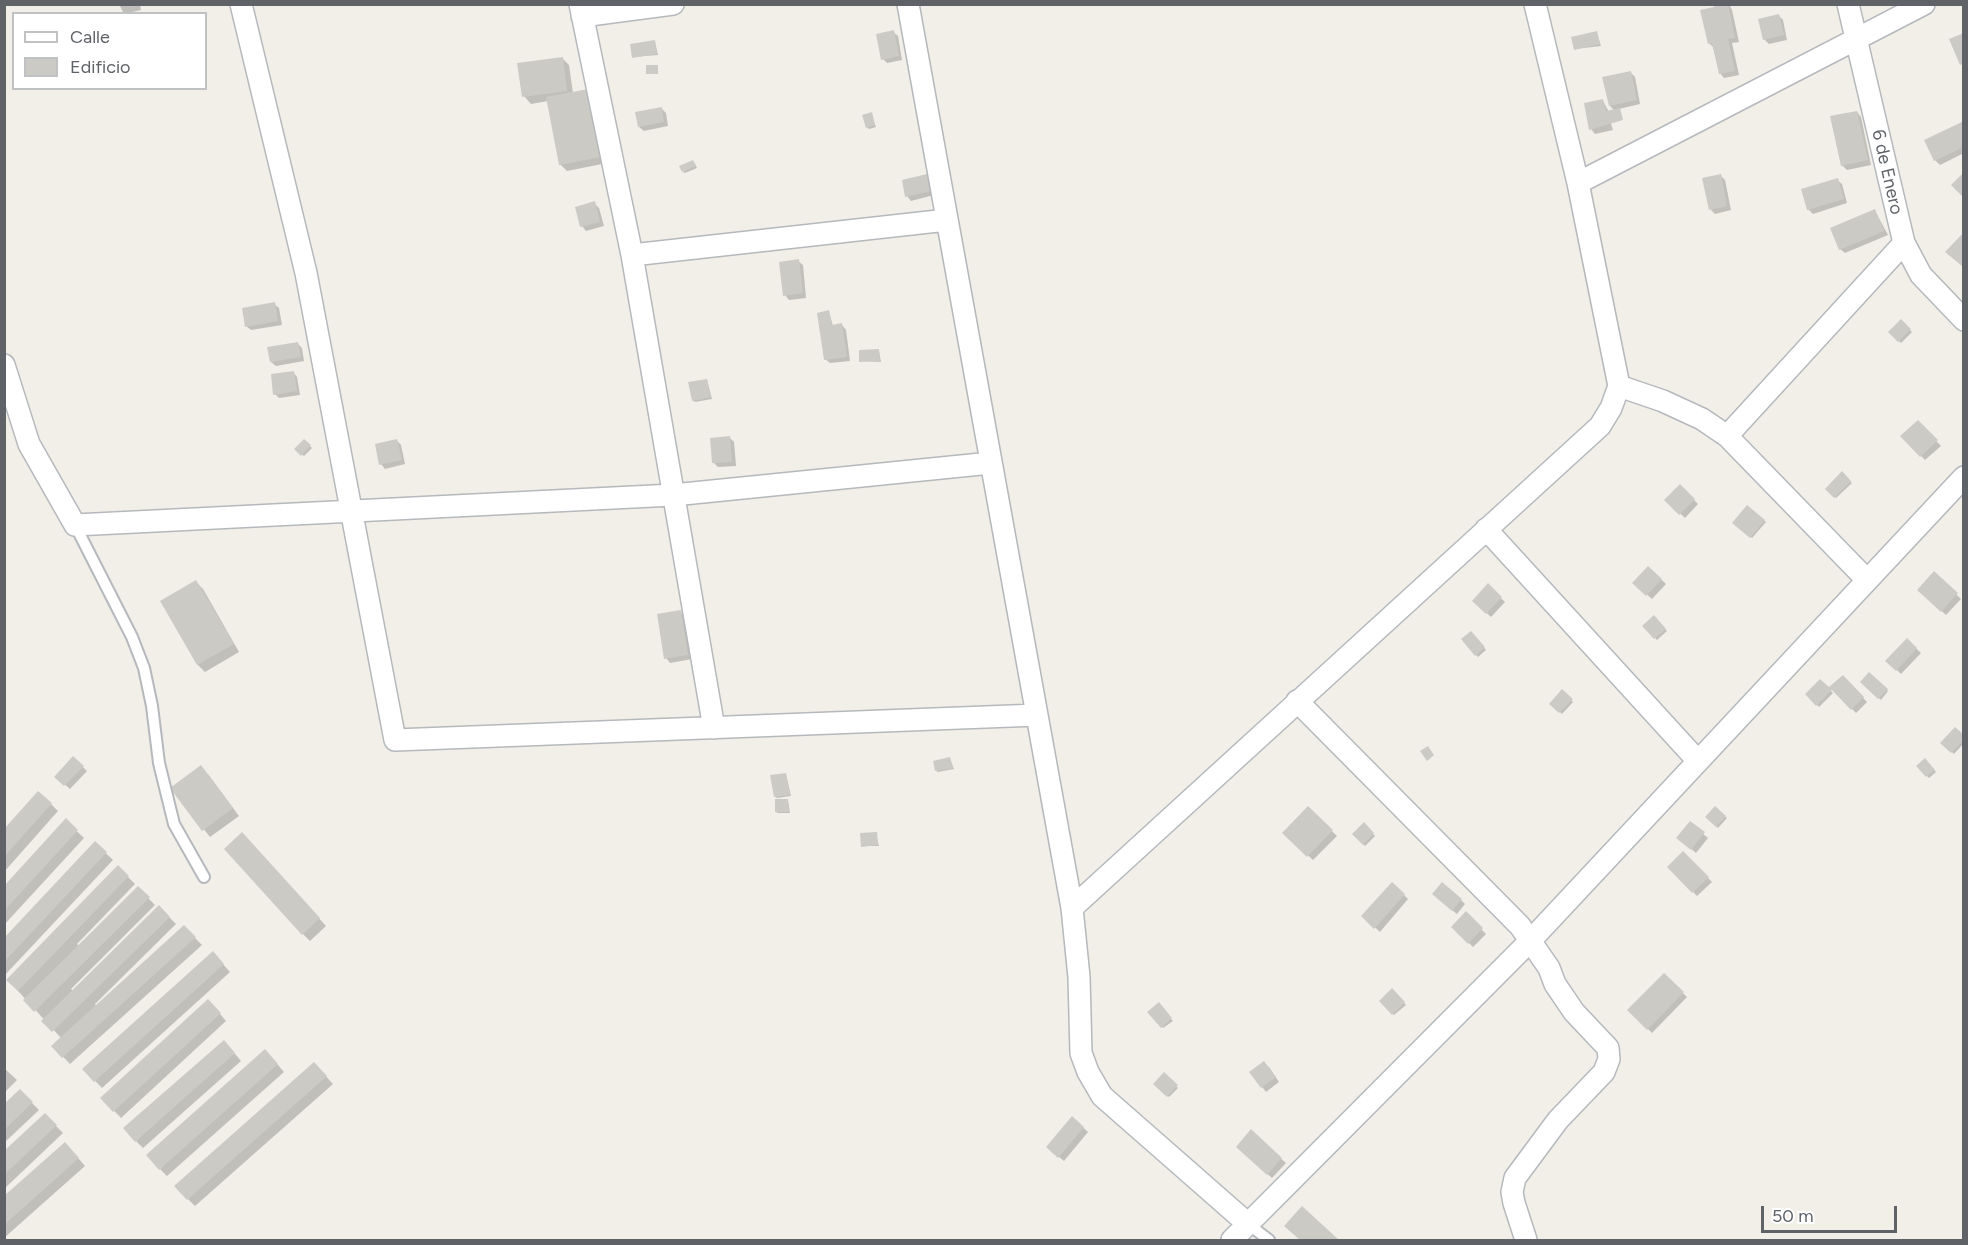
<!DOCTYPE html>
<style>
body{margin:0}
#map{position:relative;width:1968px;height:1245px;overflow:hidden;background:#f1efe8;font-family:Figtree,sans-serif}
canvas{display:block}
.frame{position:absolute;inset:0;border:6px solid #5f6368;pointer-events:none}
.legend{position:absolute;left:12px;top:12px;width:195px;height:78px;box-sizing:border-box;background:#fff;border:2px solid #bfc1c3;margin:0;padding:8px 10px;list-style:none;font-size:18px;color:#5f6368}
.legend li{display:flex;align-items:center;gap:12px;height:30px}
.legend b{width:30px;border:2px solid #bfc1c3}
.scale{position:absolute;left:1761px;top:1206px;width:136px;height:27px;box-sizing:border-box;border:3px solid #5f6368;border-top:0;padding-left:8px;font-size:18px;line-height:21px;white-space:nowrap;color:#5f6368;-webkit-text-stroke:4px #fff;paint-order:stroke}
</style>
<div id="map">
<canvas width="1968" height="1245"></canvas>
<div class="frame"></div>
<ul class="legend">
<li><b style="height:8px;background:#fff"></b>Calle</li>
<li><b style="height:16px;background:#cccac5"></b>Edificio</li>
</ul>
<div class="scale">50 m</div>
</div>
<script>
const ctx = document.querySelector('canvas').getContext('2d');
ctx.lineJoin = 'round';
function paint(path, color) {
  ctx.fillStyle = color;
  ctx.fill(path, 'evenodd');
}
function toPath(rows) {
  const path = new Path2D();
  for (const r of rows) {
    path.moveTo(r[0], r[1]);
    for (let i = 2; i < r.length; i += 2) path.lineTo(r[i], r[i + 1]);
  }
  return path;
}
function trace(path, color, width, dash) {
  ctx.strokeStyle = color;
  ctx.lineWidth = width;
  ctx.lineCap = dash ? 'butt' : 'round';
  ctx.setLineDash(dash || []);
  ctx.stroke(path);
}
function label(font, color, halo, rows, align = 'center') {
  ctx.font = font + ' Figtree,sans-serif';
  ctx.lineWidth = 5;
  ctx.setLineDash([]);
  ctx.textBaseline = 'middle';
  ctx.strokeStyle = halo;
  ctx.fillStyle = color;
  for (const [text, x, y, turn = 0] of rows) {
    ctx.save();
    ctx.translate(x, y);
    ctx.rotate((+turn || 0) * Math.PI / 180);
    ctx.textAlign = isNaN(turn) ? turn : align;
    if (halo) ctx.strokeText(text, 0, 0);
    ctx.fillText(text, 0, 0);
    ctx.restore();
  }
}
paint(toPath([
 [119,4,140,4,141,10,124,14],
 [1715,4,1729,4,1732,10,1739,42,1732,43,1739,75,1724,78,1720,73,1713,47,1709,43],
 [1779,16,1783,20,1787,40,1769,44,1764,39],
 [893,32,898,36,902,60,887,63,883,59],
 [1597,33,1601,46,1575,49],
 [655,42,658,55,633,57],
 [562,58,569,65,573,93,607,163,567,171,560,164,548,101,531,104,524,96],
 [1630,72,1635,77,1640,104,1619,109,1611,124,1621,122,1611,124,1613,130,1595,134,1591,129,1603,101,1609,112,1615,111,1610,106],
 [661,108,666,113,668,126,644,131,639,127],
 [1857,112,1861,117,1871,165,1847,170,1842,165],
 [871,114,876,127,869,129,867,127],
 [1964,123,1964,153,1940,165,1935,160],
 [695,164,697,168,685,173,683,172],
 [926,175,931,180,934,195,911,201,907,196],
 [1720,175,1725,180,1731,210,1715,214,1711,210],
 [1837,180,1842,184,1847,203,1813,214,1808,209],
 [594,203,599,208,604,226,586,231,582,226],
 [1875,211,1888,235,1845,253,1840,249],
 [798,261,803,265,806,298,789,300,785,295],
 [274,304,279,308,282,325,251,330,246,326],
 [829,312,833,326,842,325,846,330,850,361,830,363,825,359],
 [1901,321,1912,332,1901,343,1890,332],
 [297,343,302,348,304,361,276,366,271,362],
 [879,351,881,362,860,361],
 [293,372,297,377,300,395,279,398,275,394],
 [707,380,712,399,695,402,693,400],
 [1918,422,1941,446,1925,460,1902,436],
 [730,438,734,442,736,466,718,467,714,463],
 [304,441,312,448,304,456,296,449],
 [397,441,401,445,405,464,385,469,381,464],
 [1842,474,1852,483,1836,498,1827,489],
 [1680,486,1698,504,1685,518,1666,500],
 [1747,507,1766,522,1752,538,1734,523],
 [1649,568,1666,584,1652,599,1634,583],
 [1934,573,1961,599,1946,615,1919,590],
 [196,582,203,589,239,652,205,672,198,665,162,602],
 [1488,586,1505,602,1491,617,1474,601],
 [680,612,685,616,692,659,670,663,666,658],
 [1654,617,1667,631,1657,640,1644,626],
 [1471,633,1486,650,1478,657,1463,639],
 [1907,640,1921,653,1901,674,1888,661],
 [1870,674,1888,691,1881,700,1862,682],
 [1843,677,1867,702,1856,713,1831,687],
 [1820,681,1833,693,1819,707,1807,694],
 [1562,691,1573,702,1562,714,1551,704],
 [1964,737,1964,743,1954,754,1942,743],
 [73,758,87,771,70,789,56,777],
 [950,759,954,769,938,772,936,771],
 [1925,760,1936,772,1929,778,1918,766],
 [208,774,239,816,210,837,172,789],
 [786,774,791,796,777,798,775,796],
 [788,800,790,813,778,813,776,812],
 [51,804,58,811,4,872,4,832],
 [1308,808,1337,836,1313,860,1284,833],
 [1715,808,1727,818,1718,828,1707,817],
 [66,821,84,838,4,925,4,889],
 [1690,823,1708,838,1696,853,1683,842],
 [1364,824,1375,836,1365,846,1354,834],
 [876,834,879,846,862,846],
 [249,841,326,926,310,941,303,934],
 [95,843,113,860,4,976,4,940],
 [1683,853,1712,882,1697,896,1669,867],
 [118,867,135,884,77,944,79,946,138,888,155,905,71,989,73,991,159,907,176,924,95,1004,96,1006,184,927,202,945,70,1064,53,1046,61,1038,8,980],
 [1404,895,1408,899,1380,932,1363,916],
 [1438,899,1461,900,1465,904,1457,914],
 [1466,914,1486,934,1473,947,1453,927],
 [213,953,230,972,102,1088,84,1069],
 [1664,975,1687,997,1652,1033,1629,1010],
 [1392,990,1406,1005,1394,1015,1381,1001],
 [1158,1005,1173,1021,1163,1028,1149,1012],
 [215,1008,226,1021,121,1118,102,1098],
 [231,1049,241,1061,143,1148,136,1141],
 [272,1058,284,1072,167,1176,160,1169],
 [1269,1067,1279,1082,1266,1092,1251,1072],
 [4,1068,17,1080,4,1093],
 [321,1071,333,1084,195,1206,188,1199],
 [1164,1074,1178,1088,1169,1097,1155,1084],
 [20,1091,39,1110,4,1143,4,1106],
 [45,1115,63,1133,4,1189,4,1153],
 [1072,1118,1088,1132,1064,1161,1053,1152],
 [1251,1132,1286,1163,1272,1178,1238,1147],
 [72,1151,85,1166,4,1238,4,1198]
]), '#0003');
paint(toPath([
 [1714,4,1728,4,1735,38,1728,39,1735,71,1719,74,1712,43,1708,44,1700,10,1714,7],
 [1779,14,1784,35,1763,40,1758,19],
 [894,30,899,56,881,60,876,34],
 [1597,31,1600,44,1574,50,1571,37],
 [1964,33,1964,63,1960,65,1949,39],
 [655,40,657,54,632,58,630,44],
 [563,57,567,91,522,97,517,63],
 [646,65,658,65,658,74,646,74],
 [1631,71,1637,100,1609,106,1602,77],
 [588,89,601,157,559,165,546,97],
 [1603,99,1606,111,1620,108,1623,120,1589,130,1584,103],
 [662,107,664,122,638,127,635,112],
 [1857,111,1868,160,1841,166,1830,116],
 [872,112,875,125,866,128,862,115],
 [1964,121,1964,147,1934,161,1924,140],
 [693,160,696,166,682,172,679,166],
 [927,174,931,191,905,197,902,180],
 [1721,174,1727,206,1709,210,1702,178],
 [1962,174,1964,176,1964,198,1951,185],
 [1838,178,1844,199,1807,210,1801,189],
 [595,201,600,222,580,227,575,207],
 [1875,209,1884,231,1839,250,1830,228],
 [1964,232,1964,264,1962,266,1945,252],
 [799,259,803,293,783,296,779,262],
 [275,302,278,321,245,327,242,308],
 [829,310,832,325,842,323,847,357,824,360,817,313],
 [1901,319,1911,329,1898,342,1888,332],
 [298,342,301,357,270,362,267,347],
 [879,349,880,361,859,362,859,350],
 [294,371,297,391,273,395,271,374],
 [707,379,711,397,692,401,688,382],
 [1918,420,1938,440,1920,457,1900,436],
 [730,436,732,462,712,463,710,438],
 [304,439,311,445,301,456,294,449],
 [397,439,402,460,379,465,375,444],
 [1842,471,1851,481,1834,498,1825,489],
 [1680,484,1695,499,1679,515,1664,500],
 [1747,505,1765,520,1750,538,1732,523],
 [1648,566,1662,579,1646,596,1632,583],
 [1934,571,1958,593,1941,612,1917,590],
 [196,580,234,644,197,665,160,601],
 [1488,583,1502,597,1486,614,1472,601],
 [681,610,688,655,664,659,657,614],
 [1654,615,1666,629,1654,639,1642,626],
 [1471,631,1485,647,1475,656,1461,639],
 [1907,638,1917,648,1896,671,1885,661],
 [1869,672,1888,689,1878,699,1860,682],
 [1843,675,1864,697,1851,710,1832,690,1816,706,1805,694,1820,679,1829,687],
 [1562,689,1573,699,1559,713,1549,704],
 [1955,727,1964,735,1964,740,1951,753,1940,743],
 [1428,746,1434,755,1427,761,1420,751],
 [73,756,84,766,64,786,54,777],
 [950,757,953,768,935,771,933,761],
 [1925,758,1935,770,1926,777,1916,766],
 [201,765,233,808,202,831,170,788],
 [786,773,790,795,774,797,770,775],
 [38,791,52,803,4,857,4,829],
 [775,799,788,799,789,812,775,812],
 [1308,806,1333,830,1307,857,1282,833],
 [1715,806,1726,816,1716,827,1705,817],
 [66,818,78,830,4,911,4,886],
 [1690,821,1705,832,1691,850,1676,838],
 [1364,822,1374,833,1363,845,1352,834],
 [242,832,320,918,302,935,224,849],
 [877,832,878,845,861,847,860,833],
 [95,841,107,852,4,962,4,938],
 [1683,851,1709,877,1692,893,1667,867],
 [118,865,129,876,18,991,6,980],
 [1392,882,1405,894,1374,929,1361,916],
 [1442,882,1462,899,1452,911,1432,894],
 [138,886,150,897,34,1012,23,1000],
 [159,905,170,917,52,1032,41,1021],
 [1466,911,1483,928,1468,944,1451,927],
 [184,925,196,937,62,1058,51,1046],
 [213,951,224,964,94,1082,82,1069],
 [1664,973,1684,992,1647,1030,1627,1010],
 [1392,988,1405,1002,1392,1015,1379,1001],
 [208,999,221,1013,113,1112,100,1098],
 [1159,1002,1172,1018,1161,1028,1147,1012],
 [224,1040,235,1053,135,1142,123,1128],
 [265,1049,278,1064,159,1170,146,1155],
 [1264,1061,1276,1077,1261,1088,1249,1072],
 [314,1062,327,1076,187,1200,174,1186],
 [1164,1072,1178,1085,1167,1097,1153,1084],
 [20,1089,33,1102,4,1130,4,1104],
 [45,1113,57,1125,4,1175,4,1151],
 [1072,1116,1084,1127,1058,1158,1046,1147],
 [1251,1129,1282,1158,1267,1175,1236,1147],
 [65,1142,79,1158,4,1225,4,1196],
 [1302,1206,1339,1240,1300,1240,1284,1226]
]), '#cccac5');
const service = toPath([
 [75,525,132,637,144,668,152,706,159,763,174,824,204,877],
 [1248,1224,1269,1240]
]);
const minor = toPath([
 [241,4,306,273,395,740,1037,715],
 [580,4,632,255,714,728],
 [908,4,1072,908,1079,977,1081,1053,1088,1072,1102,1096,1248,1224],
 [1535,4,1578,183,1619,386,1663,401,1702,419,1727,436,1867,580],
 [1848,4,1904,243,1921,275,1964,320],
 [582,16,673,4],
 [1578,183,1924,4],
 [632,255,947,220],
 [4,365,29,444,75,525,673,495,991,463],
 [1727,436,1904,243],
 [1486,529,1697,760],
 [1297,701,1520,926,1549,968,1555,984,1574,1012,1608,1048,1609,1059,1604,1072,1558,1120,1515,1178,1512,1192,1514,1203,1526,1240],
 [1072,908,1600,426,1611,408,1619,386],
 [1232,1240,1531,940,1964,477]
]);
trace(service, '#b5b8bc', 14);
trace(minor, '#b5b8bc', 24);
trace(service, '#fff', 10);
trace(minor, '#fff', 21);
label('18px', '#5f6368', '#fff', [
 ["6 de Enero",1887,172,77]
]);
</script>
